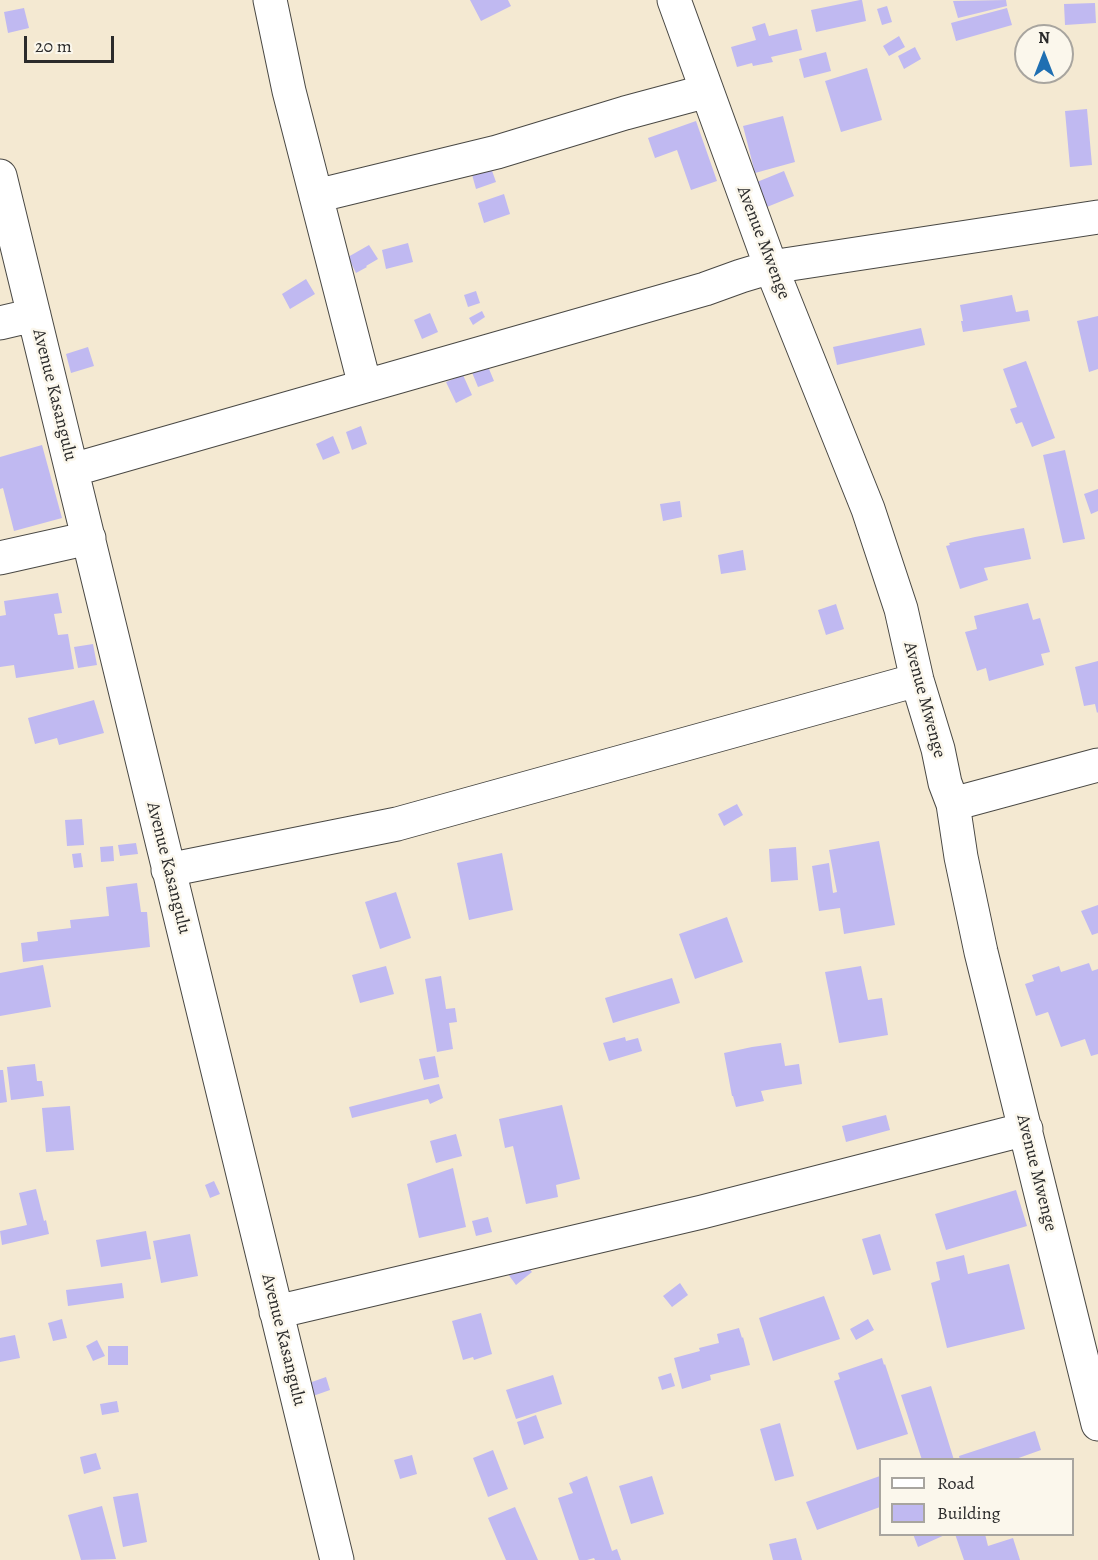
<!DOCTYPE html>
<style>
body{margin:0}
#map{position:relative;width:1098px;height:1560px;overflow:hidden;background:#f4e9d2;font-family:Alegreya,serif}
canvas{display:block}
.legend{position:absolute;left:879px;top:1458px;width:195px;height:78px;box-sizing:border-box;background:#fbf7ec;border:2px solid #a8a59f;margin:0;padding:8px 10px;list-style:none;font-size:18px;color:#2b2b2b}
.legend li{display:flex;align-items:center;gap:12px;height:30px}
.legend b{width:30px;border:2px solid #a8a59f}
.north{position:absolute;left:1014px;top:24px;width:60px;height:60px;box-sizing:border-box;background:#fbf7ec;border:2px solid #a8a59f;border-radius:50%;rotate:0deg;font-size:16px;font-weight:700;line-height:24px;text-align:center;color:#2b2b2b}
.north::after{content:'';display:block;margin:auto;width:21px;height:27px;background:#1f6fb2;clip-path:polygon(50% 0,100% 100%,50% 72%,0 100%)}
.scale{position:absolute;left:24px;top:36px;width:90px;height:27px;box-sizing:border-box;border:3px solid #2b2b2b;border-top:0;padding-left:8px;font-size:18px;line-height:21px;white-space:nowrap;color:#2b2b2b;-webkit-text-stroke:4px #fbf7ec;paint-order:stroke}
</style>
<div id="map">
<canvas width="1098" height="1560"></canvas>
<ul class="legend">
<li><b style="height:8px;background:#fff"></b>Road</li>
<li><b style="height:16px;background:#c0b9f1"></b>Building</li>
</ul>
<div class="north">N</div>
<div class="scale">20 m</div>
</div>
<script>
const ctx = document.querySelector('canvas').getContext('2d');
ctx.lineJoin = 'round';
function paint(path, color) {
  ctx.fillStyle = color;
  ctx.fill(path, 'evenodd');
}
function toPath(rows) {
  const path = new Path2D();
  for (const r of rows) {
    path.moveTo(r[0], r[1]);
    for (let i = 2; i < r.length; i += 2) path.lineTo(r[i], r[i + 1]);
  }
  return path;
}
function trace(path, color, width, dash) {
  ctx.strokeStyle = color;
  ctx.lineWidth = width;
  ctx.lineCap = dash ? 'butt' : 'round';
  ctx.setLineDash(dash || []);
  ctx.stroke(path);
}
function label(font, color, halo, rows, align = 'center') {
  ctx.font = font + ' Alegreya,serif';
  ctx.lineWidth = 5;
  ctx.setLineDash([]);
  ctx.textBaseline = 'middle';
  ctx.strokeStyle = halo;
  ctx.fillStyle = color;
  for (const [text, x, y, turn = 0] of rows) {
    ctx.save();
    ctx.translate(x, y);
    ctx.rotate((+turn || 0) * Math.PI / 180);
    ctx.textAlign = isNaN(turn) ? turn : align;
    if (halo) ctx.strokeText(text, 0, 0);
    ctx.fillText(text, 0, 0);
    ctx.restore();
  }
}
paint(toPath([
 [470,0,508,0,511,6,481,21],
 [860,0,862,0,866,21,816,32,811,10],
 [1006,0,1007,6,958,18,953,1],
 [1095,3,1096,23,1065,25,1064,4],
 [887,6,892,22,882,25,877,9],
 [24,8,29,28,8,33,4,12],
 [1007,8,1012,25,956,41,951,23],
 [765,23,769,36,797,29,802,50,771,57,773,62,753,66,752,63,737,67,731,47,756,40,752,27],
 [899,36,905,47,889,56,883,46],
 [1026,39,1026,58,1023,59,1019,41],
 [915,47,921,59,904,69,898,56],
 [826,52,831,71,804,78,799,59],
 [867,68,882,120,841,132,825,81],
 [1087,109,1092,165,1070,167,1065,111],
 [783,116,795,162,755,173,743,126],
 [696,121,717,181,691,190,677,150,655,158,648,138],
 [490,165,496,182,476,189,471,171],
 [784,171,794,196,767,207,757,182],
 [504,194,510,214,484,223,478,203],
 [408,243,413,262,386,269,382,250],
 [369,245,378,259,366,266,367,267,356,273,348,257],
 [306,279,315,294,290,309,282,294],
 [476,291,480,303,468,307,464,295],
 [1012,295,1016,312,1028,310,1030,321,963,332,961,321,963,321,960,305],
 [482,311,485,317,473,325,469,318],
 [430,313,438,332,422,339,414,320],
 [1098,316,1098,369,1089,372,1077,321],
 [921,328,925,345,837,365,833,347],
 [88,347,94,366,71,373,66,354],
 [1026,361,1055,438,1032,447,1022,422,1016,424,1010,409,1017,407,1003,369],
 [487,364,494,381,478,387,471,370],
 [463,375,472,395,456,403,446,382],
 [361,426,367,444,352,450,346,432],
 [333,436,340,453,323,460,316,444],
 [42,445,62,518,14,531,3,488,0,489,0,457],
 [1065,450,1085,539,1063,543,1043,455],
 [1098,489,1098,511,1091,514,1084,494],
 [680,501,682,517,663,521,660,504],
 [1024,528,1031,559,984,568,988,580,960,589,946,546,950,545,949,543,975,537],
 [743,550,746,570,721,574,718,555],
 [58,593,62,613,54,614,58,635,68,634,74,669,16,678,14,665,0,667,0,616,6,615,4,601],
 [1028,603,1033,620,1040,618,1050,652,1041,654,1044,665,989,681,986,668,977,671,965,632,977,629,974,616],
 [836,604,844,629,826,635,818,610],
 [93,644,97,665,78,668,74,647],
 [1098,661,1098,712,1097,713,1095,704,1084,706,1075,667],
 [94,700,104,733,59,745,57,738,35,744,28,718],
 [737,804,743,815,724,826,718,814],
 [82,819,84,845,67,846,65,820],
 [879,841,895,925,844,934,840,908,819,911,812,866,829,863,833,893,837,892,829,850],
 [136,843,138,854,120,856,118,845],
 [113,846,114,861,101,862,100,847],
 [796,847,798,880,771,882,769,849],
 [81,853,83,867,74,868,72,854],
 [502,853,513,910,469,920,457,863],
 [137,883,141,912,147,912,150,947,23,962,21,943,38,941,37,932,71,928,70,920,109,916,106,887],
 [396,892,411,938,380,949,365,902],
 [1098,905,1098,933,1092,935,1081,911],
 [727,917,743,962,695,979,679,934],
 [1089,963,1092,971,1098,969,1098,1054,1091,1056,1085,1039,1061,1047,1048,1012,1036,1016,1025,984,1034,981,1032,975,1059,966,1061,972],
 [43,965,51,1007,0,1016,0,973],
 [386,966,394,994,360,1003,352,975],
 [861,966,868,1000,882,998,888,1035,839,1043,825,972],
 [441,976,446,1009,455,1008,457,1022,449,1023,453,1049,437,1052,425,979],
 [672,978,680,1003,613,1023,605,998],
 [625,1037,626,1041,638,1038,642,1051,609,1061,603,1043],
 [781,1043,785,1066,799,1064,802,1084,761,1091,764,1101,736,1107,733,1096,732,1096,724,1053,752,1047],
 [435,1056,439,1077,424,1080,419,1059],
 [35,1064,37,1081,42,1081,44,1096,11,1100,7,1067],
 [0,1070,3,1070,7,1102,0,1103],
 [439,1084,443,1098,430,1104,428,1099,352,1118,349,1107],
 [562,1105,580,1179,556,1185,558,1197,526,1204,513,1146,505,1148,499,1119],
 [70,1106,74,1150,46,1152,42,1108],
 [886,1115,890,1130,846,1142,842,1126],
 [456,1134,462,1156,436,1163,430,1141],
 [453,1168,466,1227,419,1238,407,1184],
 [214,1181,220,1194,210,1198,205,1185],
 [36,1189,44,1221,46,1220,49,1234,2,1245,0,1231,27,1225,19,1193],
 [1016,1190,1027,1226,946,1250,935,1214],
 [488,1217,492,1232,476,1236,472,1221],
 [146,1231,151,1259,101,1267,96,1240],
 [190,1234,198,1276,161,1283,153,1241],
 [880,1234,891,1270,873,1275,862,1239],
 [964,1255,968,1274,1009,1264,1025,1329,947,1348,931,1283,940,1280,936,1262],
 [524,1262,532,1272,516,1285,508,1274],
 [122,1283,124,1298,68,1306,66,1290],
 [680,1283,688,1295,672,1307,663,1296],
 [824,1296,840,1339,773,1361,759,1318],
 [481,1313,492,1354,474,1360,473,1357,463,1360,452,1321],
 [62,1319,67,1338,53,1341,48,1323],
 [868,1319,874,1330,856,1340,850,1329],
 [739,1328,742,1338,743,1337,750,1365,710,1375,711,1380,682,1389,674,1358,700,1351,699,1348,719,1343,717,1334],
 [15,1335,20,1358,0,1362,0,1338],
 [97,1340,105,1356,93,1361,86,1346],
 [108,1346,128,1346,128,1365,108,1365],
 [882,1358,884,1365,885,1364,908,1434,857,1450,834,1381,840,1379,838,1373],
 [671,1373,675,1386,662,1390,658,1377],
 [553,1375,562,1404,516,1419,506,1390],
 [326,1377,330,1390,313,1396,309,1383],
 [931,1386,954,1460,922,1460,901,1395],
 [117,1401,119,1412,102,1415,100,1404],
 [536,1415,544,1438,524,1445,517,1422],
 [780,1423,794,1476,775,1481,760,1429],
 [1035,1431,1041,1450,1013,1460,960,1460,959,1456],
 [493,1450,508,1489,488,1497,473,1458],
 [96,1453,101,1469,84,1474,80,1457],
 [412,1455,417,1474,400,1479,394,1460],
 [587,1476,612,1551,617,1549,621,1560,595,1560,594,1558,587,1560,579,1560,558,1498,573,1493,569,1483],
 [652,1476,664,1514,631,1524,619,1486],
 [880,1476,880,1507,817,1530,806,1502],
 [138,1493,147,1542,123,1547,113,1497],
 [102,1506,116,1559,81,1560,68,1515],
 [515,1507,538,1560,506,1560,488,1518],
 [913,1534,947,1534,918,1547],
 [955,1534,985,1534,988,1546,1013,1538,1020,1560,964,1560],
 [796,1538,802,1560,773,1560,769,1544]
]), '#c0b9f1');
const minor = toPath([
 [270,0,289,91,365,386],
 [674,0,771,267,868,509,901,609,917,680,938,749,945,783,953,804,961,857,981,952,1098,1424],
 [0,176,337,1560],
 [316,196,497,152,625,113,707,91],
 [0,323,34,315],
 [72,470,705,289,741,276,771,267,1098,217],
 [0,558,89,538],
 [953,804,1098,765],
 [168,870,397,824,917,680],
 [276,1312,702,1212,1026,1129]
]);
trace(minor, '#494844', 35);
trace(minor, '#fff', 33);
label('18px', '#2b2b2b', '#fbf7ec', [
 ["Avenue Mwenge",763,243,69],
 ["Avenue Kasangulu",54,395,76],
 ["Avenue Mwenge",924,700,75],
 ["Avenue Kasangulu",168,868,76],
 ["Avenue Mwenge",1036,1173,76],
 ["Avenue Kasangulu",283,1340,76]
]);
</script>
